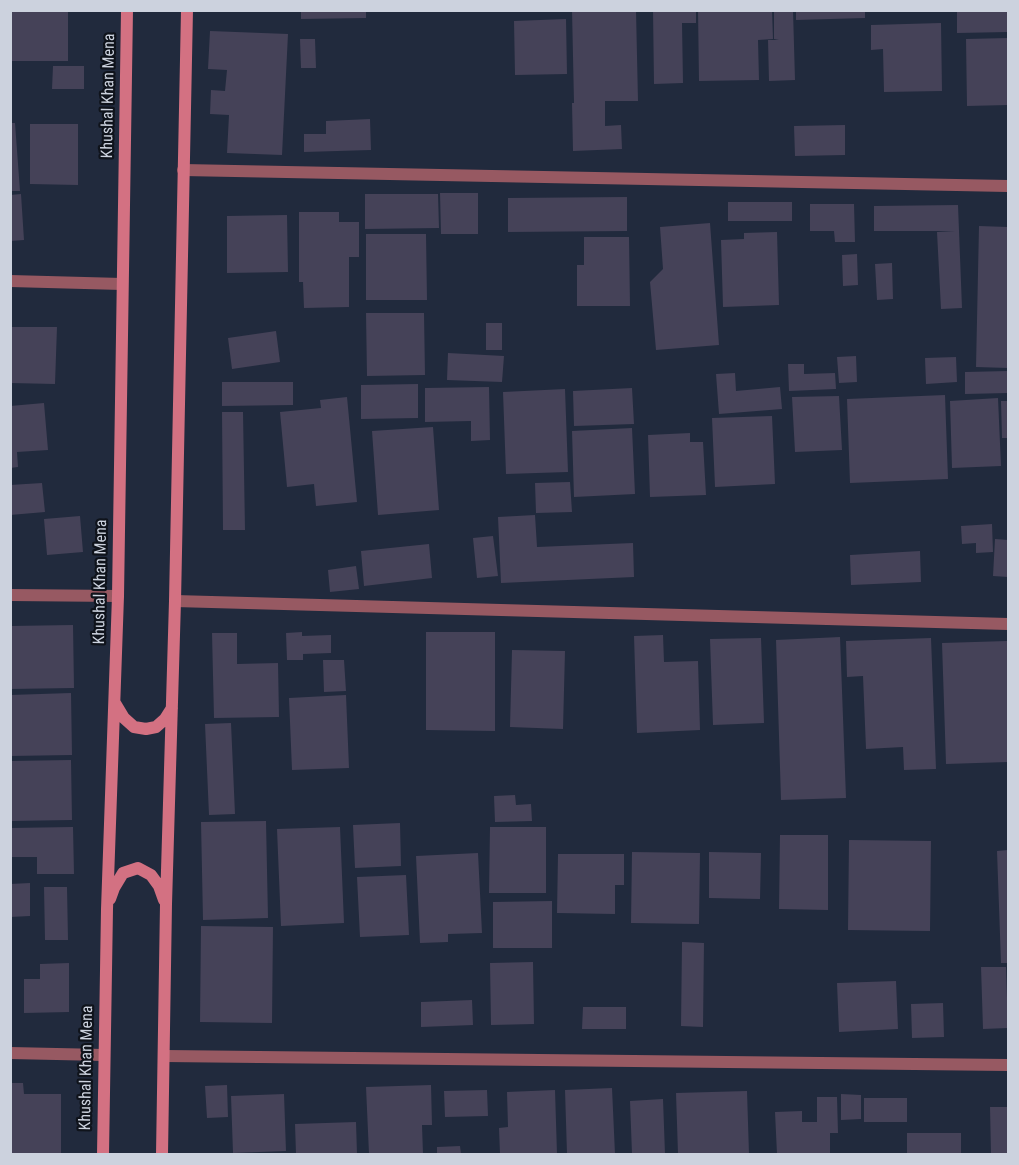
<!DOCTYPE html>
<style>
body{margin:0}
#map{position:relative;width:1019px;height:1165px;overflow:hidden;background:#212a3d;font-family:"Roboto Condensed",sans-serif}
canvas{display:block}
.frame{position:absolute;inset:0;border:12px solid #ccd2de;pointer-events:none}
</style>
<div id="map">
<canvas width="1019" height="1165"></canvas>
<div class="frame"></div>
</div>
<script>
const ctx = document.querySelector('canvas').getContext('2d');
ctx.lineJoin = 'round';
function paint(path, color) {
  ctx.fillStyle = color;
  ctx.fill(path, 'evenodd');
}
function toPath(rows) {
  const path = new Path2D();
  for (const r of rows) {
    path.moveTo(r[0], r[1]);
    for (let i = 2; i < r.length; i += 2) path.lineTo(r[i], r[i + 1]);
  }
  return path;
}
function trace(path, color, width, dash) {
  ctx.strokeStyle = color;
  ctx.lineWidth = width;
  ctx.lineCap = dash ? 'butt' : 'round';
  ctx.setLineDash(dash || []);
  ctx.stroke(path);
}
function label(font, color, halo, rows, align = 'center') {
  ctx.font = font + ' "Roboto Condensed",sans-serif';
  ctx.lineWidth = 4.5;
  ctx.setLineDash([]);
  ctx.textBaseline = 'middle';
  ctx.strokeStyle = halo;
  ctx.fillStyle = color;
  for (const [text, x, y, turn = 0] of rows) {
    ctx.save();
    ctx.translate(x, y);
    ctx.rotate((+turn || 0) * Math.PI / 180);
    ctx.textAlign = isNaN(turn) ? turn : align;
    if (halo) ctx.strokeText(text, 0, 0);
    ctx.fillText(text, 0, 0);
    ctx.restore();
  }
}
paint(toPath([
 [10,10,68,10,68,61,10,61],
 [301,10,366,10,366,18,301,19],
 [572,10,636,10,638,101,605,101,605,126,621,125,622,149,573,151,572,103,574,103],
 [653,10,696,10,696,23,682,23,683,83,654,84],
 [698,10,772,10,773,39,758,40,759,80,699,81],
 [774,10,793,10,795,80,769,81,768,40,779,40,774,39],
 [796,10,865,10,865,18,796,20],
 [957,10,1008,10,1008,32,957,33],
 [566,19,567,74,515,75,514,21],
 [941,23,942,91,884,92,883,49,871,50,871,25],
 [210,31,288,34,282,155,227,153,229,115,210,114,211,90,225,91,227,70,208,69],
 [1008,38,1008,105,967,106,966,39],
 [300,39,315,39,316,68,301,68],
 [53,66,84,66,84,89,52,89],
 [370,119,371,150,304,152,304,134,326,134,326,121],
 [10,123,15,123,20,191,10,191],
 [30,124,78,124,78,185,30,184],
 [845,125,845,155,795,156,794,126],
 [440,193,478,193,478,234,441,234],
 [21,194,24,240,10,241,10,195],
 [365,194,438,194,439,228,365,229],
 [627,197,627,231,508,232,508,198],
 [728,202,792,202,792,221,728,221],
 [810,204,854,204,855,242,835,242,834,231,810,231],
 [958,205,962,308,941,309,937,232,955,231,874,231,874,206],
 [299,212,339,212,339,222,359,222,359,257,349,257,349,307,304,308,303,282,299,282],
 [287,215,288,272,227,273,227,216],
 [710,223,719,345,656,350,650,282,663,269,660,227],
 [979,226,1008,227,1008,368,976,367],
 [777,232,779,305,723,307,721,240,744,239,744,233],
 [366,234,426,234,427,300,366,300],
 [584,237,629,237,630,306,577,306,577,265,584,265],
 [857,254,858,285,843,286,842,255],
 [892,263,893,299,877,300,875,264],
 [366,313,424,313,425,375,367,376],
 [486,323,502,323,502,350,486,350],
 [10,327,57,327,55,384,10,383],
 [276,331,280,362,232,369,228,338],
 [448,353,504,356,502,382,447,380],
 [856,356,857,382,839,383,837,357],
 [956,357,957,382,926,384,925,358],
 [788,364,804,364,804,374,835,373,836,389,789,391],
 [1008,371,1008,393,965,394,965,372],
 [735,373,736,391,780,387,782,409,719,414,716,374],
 [222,382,293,382,293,405,222,406],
 [418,384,418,418,361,419,361,385],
 [489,387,490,440,471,441,471,421,425,422,425,388],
 [632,388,634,424,574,426,573,391],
 [565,389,568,472,506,474,503,392],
 [945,395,948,479,850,483,847,399],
 [839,396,842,450,795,452,792,397],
 [347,397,357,502,316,506,314,484,287,487,280,412,321,408,320,400],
 [998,398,1001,466,952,468,950,401],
 [1001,401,1008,401,1008,438,1002,438],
 [44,403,48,450,17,452,18,467,10,468,10,406],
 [222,412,243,412,245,530,223,530],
 [772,416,775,484,715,487,712,418],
 [433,427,439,510,378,515,372,431],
 [632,428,635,494,574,497,572,431],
 [690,433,690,442,703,442,706,495,650,497,648,435],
 [570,482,572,512,536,513,535,483],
 [42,483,45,512,10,515,10,485],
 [535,515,537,547,633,543,634,577,501,583,498,517],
 [80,516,83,552,47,555,44,519],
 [992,524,993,552,976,553,976,543,962,544,961,526],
 [493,536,498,576,477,578,473,538],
 [995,539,1008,540,1008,577,993,576],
 [429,544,432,578,364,586,361,551],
 [920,551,921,582,851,585,850,555],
 [356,566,359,589,330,592,328,570],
 [73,625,74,688,10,689,10,626],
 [302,632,302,636,331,635,331,653,303,654,303,660,287,660,286,633],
 [426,632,495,632,495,731,426,730],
 [212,633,237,633,237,664,278,663,279,717,214,718],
 [663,635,664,662,698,661,700,730,637,733,634,636],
 [840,637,846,798,781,800,776,640],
 [761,638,764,723,713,725,710,639],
 [931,638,936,769,904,770,903,747,866,749,863,676,847,677,846,641],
 [1007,641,1008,762,946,764,942,643],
 [512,650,565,651,563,729,510,727],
 [323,660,344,660,346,691,324,692],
 [71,693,72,755,10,756,10,695],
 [346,695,349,768,292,770,289,698],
 [231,723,235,814,209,815,205,724],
 [71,760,72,820,10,821,10,761],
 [515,795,516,805,531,804,532,821,495,822,494,796],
 [266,821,268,918,203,920,201,822],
 [400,823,401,866,355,868,353,825],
 [73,827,74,874,37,874,37,857,10,857,10,828],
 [340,827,344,923,281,926,277,829],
 [490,827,546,827,546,893,489,893],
 [780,835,828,835,828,910,779,909],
 [849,840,931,841,930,931,848,930],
 [1008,850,1008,963,1001,963,997,851],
 [632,852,700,853,699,924,631,923],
 [709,852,761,853,760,899,709,898],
 [478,853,482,933,448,934,448,942,420,943,416,856],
 [558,854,624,854,624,885,615,885,615,914,557,913],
 [406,875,409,935,360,937,357,877],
 [30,883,30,916,10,917,10,884],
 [44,887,67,887,68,940,45,940],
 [552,901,552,948,493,948,493,902],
 [201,926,273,927,272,1023,200,1022],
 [682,942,704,943,703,1027,681,1026],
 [533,962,534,1024,491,1025,490,963],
 [69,963,69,1012,24,1013,24,979,40,979,40,964],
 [981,967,1006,967,1008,1028,983,1029],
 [896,981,898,1029,839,1032,837,983],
 [472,1000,473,1025,421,1027,421,1002],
 [943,1003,944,1037,912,1038,911,1004],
 [583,1007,626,1007,626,1029,582,1029],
 [10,1083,23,1083,24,1094,61,1094,61,1154,10,1154],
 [227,1085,228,1117,207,1118,205,1086],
 [431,1085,432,1125,422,1125,423,1154,369,1154,366,1087],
 [612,1088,615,1154,567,1154,565,1090],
 [487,1090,488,1116,445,1117,444,1091],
 [555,1090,557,1154,500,1154,499,1128,508,1127,507,1092],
 [747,1091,749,1154,678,1154,676,1093],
 [284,1094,286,1151,233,1153,231,1096],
 [841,1094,861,1095,861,1119,841,1120],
 [817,1097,837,1097,838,1133,830,1133,830,1154,777,1154,775,1112,802,1111,802,1122,817,1122],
 [864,1098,907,1098,907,1122,864,1122],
 [663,1099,665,1154,632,1154,630,1101],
 [990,1107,1008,1107,1008,1154,991,1154],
 [356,1122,357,1154,296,1154,295,1124],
 [907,1133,961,1133,961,1154,907,1154],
 [460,1146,461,1154,437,1154,437,1147]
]), '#454258');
trace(toPath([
 [183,170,1008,186],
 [10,281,122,284],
 [10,595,118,596],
 [175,601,1008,624],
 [10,1053,103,1055],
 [165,1056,1008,1065]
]), '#975962', 12);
trace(toPath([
 [115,703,124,718,134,727,146,729,156,727,165,719,172,708],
 [110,899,114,888,123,873,138,868,151,875,159,886,164,900],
 [103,1154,107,909,118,596,127,10],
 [162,1154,166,904,175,601,187,10]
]), '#d37182', 12);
label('16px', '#ccd2de', '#0f131b', [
 ["Khushal Khan Mena",109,96,-89],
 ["Khushal Khan Mena",101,582,-89],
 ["Khushal Khan Mena",87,1068,-89]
]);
</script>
